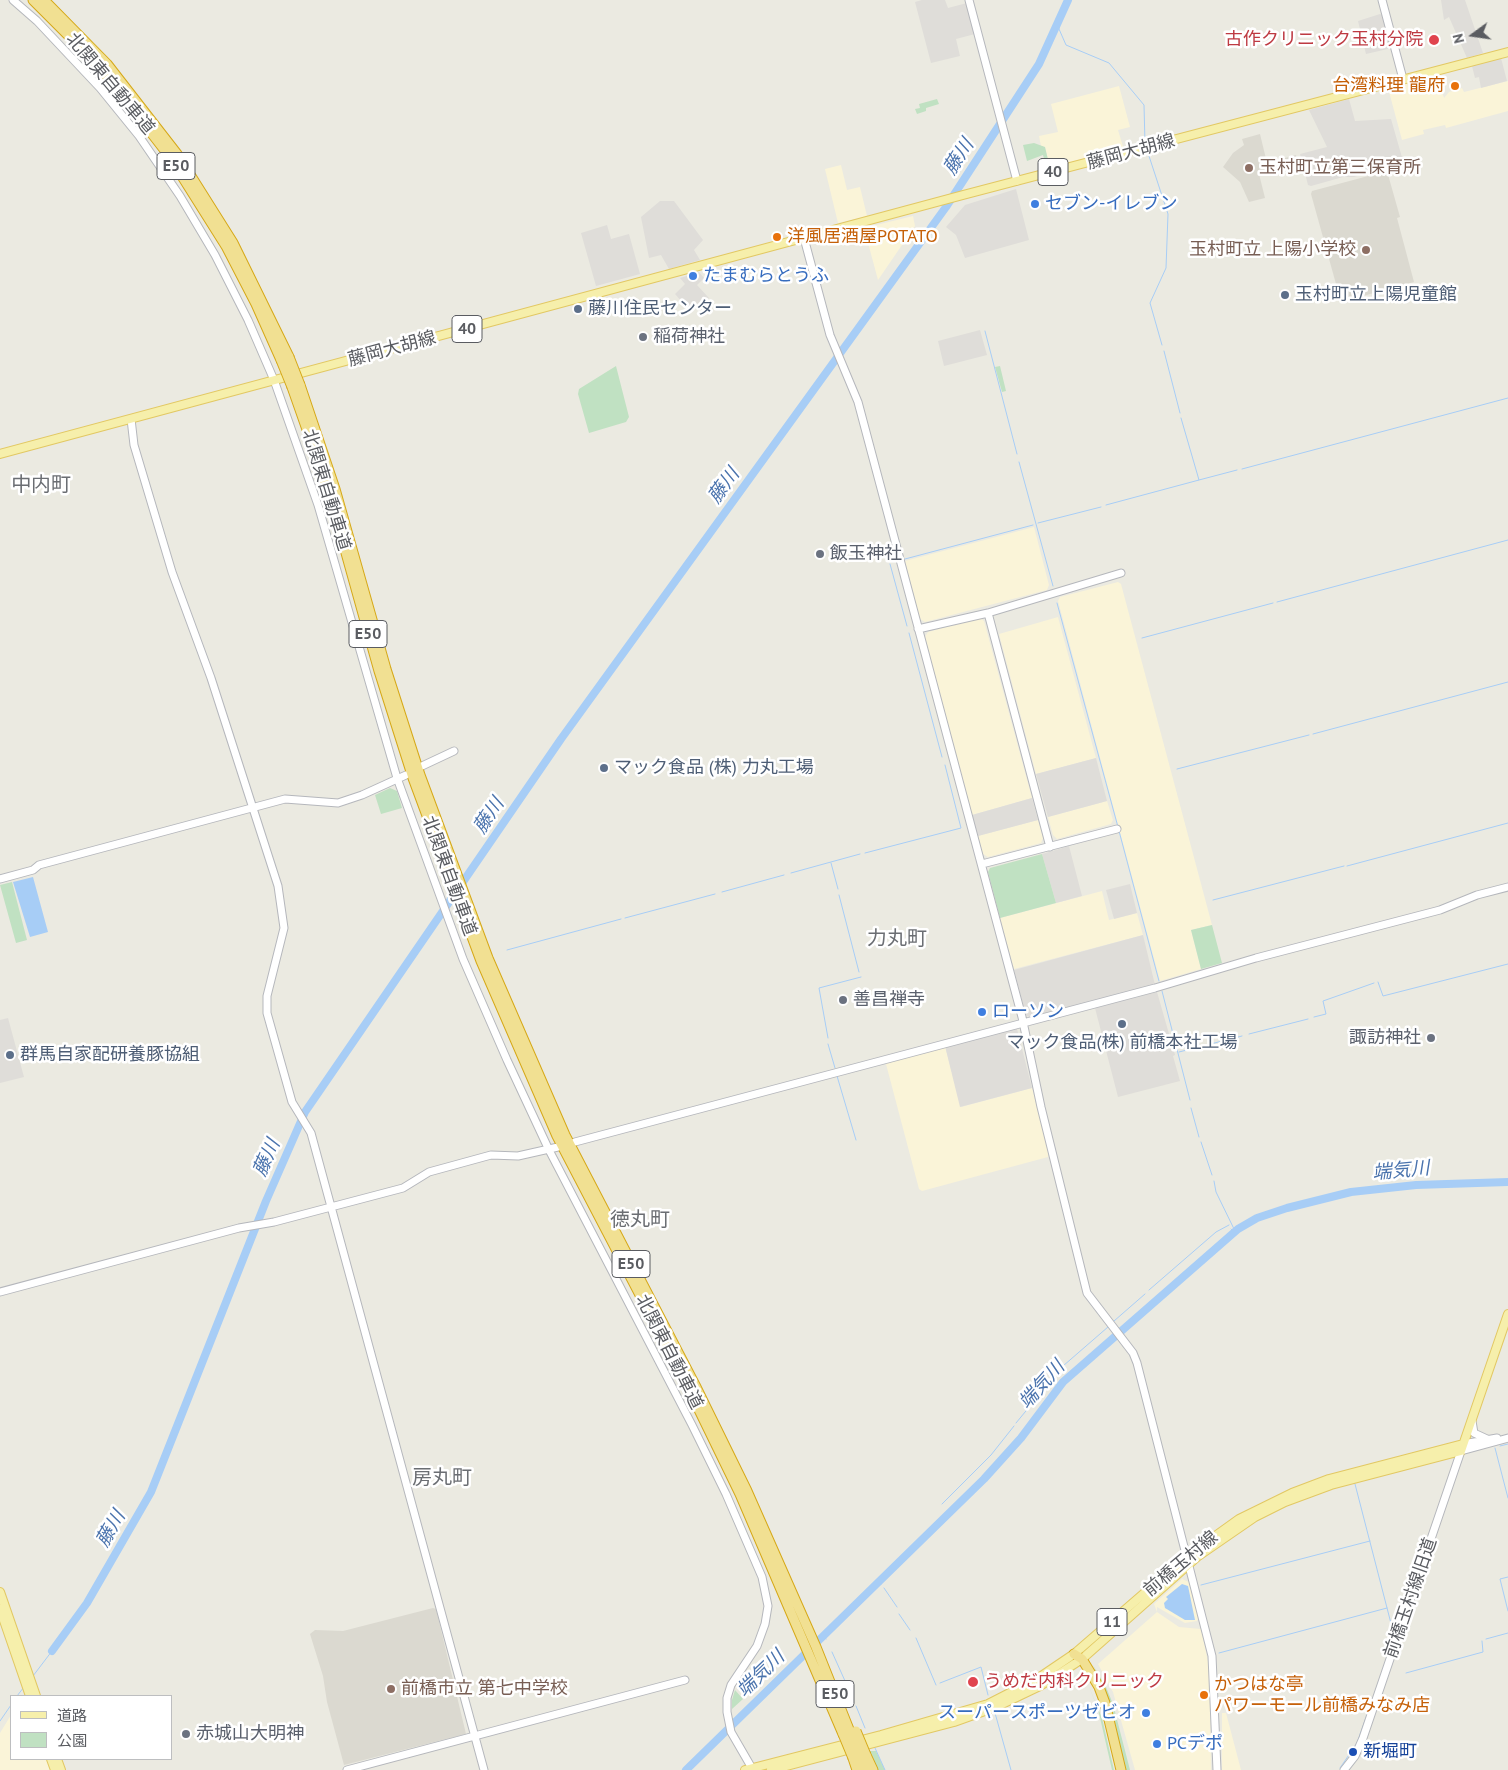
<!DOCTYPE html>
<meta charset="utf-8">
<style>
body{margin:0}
#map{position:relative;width:1508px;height:1770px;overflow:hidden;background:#ebeae1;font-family:"PT Sans","Noto Sans JP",sans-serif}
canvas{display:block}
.legend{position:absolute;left:10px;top:1695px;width:162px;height:65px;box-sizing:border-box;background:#fff;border:1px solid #bdbec0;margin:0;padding:6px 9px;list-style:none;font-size:15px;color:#5a5c61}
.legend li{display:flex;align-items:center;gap:10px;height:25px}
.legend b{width:25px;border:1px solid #bdbec0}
.north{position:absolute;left:1448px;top:10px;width:50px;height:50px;-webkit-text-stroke:4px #fff;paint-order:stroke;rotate:256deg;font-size:14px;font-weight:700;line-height:20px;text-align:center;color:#5a5c61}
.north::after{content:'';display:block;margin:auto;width:18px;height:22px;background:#5a5c61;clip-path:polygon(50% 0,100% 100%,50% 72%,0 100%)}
</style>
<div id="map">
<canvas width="1508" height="1770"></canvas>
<ul class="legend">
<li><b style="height:6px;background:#f6efab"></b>道路</li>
<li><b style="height:14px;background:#c0e1c2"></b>公園</li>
</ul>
<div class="north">N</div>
</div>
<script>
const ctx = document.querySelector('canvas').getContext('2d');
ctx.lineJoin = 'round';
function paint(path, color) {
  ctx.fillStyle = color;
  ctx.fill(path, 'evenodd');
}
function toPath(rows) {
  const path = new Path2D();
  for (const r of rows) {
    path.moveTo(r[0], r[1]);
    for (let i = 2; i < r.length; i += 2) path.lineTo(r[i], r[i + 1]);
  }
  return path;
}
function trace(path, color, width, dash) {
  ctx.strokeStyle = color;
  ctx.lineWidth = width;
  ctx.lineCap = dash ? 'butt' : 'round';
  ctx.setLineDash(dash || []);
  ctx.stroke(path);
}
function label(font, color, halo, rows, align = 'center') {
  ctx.font = font + ' "PT Sans","Noto Sans JP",sans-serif';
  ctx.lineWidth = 5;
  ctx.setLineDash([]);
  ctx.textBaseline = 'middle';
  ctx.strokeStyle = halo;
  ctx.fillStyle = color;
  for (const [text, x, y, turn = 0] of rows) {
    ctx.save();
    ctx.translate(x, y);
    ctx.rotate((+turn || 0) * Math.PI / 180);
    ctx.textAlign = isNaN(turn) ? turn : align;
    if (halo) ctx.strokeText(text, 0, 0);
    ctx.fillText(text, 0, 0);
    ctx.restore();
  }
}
paint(toPath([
 [1436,75,1444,98,1449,92,1462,88,1464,92,1508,81,1508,111,1446,128,1445,125,1423,130,1424,134,1402,140,1388,88],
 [1119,86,1130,127,1118,130,1124,150,1050,168,1045,147,1041,146,1039,136,1058,132,1051,104],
 [841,165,847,190,860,187,867,216,838,223,825,169],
 [913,216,915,226,878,280,864,228],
 [1034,527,1049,585,1047,590,925,622,920,619,905,561],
 [1118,582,1121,584,1212,925,1191,930,1201,969,1160,981,1058,601,1060,597],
 [1058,617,1096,758,1036,774,999,634],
 [980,618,984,621,1032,798,972,815,925,637,928,632],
 [1107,801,1113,820,1111,824,1057,839,1053,835,1048,817],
 [1038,820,1043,838,1041,843,988,857,983,854,978,836],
 [1102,891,1109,920,1137,913,1143,935,1014,969,1000,918],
 [945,1046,961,1107,1032,1088,1049,1154,1048,1157,922,1191,919,1189,886,1064,887,1062],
 [1182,1579,1189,1582,1198,1618,1197,1621,1185,1623,1157,1607,1157,1612,1179,1627,1201,1629,1210,1671,1211,1770,1135,1770,1113,1692,1098,1664,1157,1612,1154,1604],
 [1222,1713,1226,1713,1241,1770,1222,1770],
 [11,1715,11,1759,47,1759,51,1770,0,1770,0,1733]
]), '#faf4d8');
paint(toPath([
 [922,0,945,0,948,8,967,3,975,34,956,39,960,56,931,63,915,2],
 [1441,0,1465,0,1483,53,1467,58,1449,17,1444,20],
 [1380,14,1384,16,1392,48,1366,54,1358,21],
 [1501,58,1507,81,1481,88,1479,77,1475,78,1472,66],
 [1349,99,1355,121,1391,119,1403,161,1354,177,1343,177,1311,186,1308,185,1300,154,1327,147,1309,110],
 [1016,189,1029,240,965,258,956,235,946,227,965,205],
 [660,201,674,201,703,240,694,250,700,260,669,269,661,255,649,258,641,217],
 [607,225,611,239,629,234,640,274,596,286,581,233],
 [699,272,704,278,697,285,709,298,690,311,675,294,685,284,680,278],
 [980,330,987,355,944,366,938,341],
 [1096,758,1107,801,1048,817,1036,774],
 [1032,798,1038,820,978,836,972,815],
 [1069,846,1082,896,1056,903,1042,854],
 [1130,884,1137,913,1114,919,1106,890],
 [1143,935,1155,985,1030,1018,1026,1015,1014,970],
 [1157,992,1175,1055,1173,1056,1180,1081,1118,1097,1095,1008],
 [8,1018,24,1077,0,1083,0,1020],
 [1014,1028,1017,1029,1032,1088,960,1107,945,1046]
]), '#dfddd9');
paint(toPath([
 [1260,134,1267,163,1296,155,1297,161,1259,174,1265,198,1249,202,1240,182,1223,167,1233,153,1244,145,1242,139],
 [1387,171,1400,217,1397,218,1414,282,1341,302,1311,194,1312,191],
 [433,1608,436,1609,466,1734,344,1765,327,1702,323,1676,310,1634,315,1630,343,1631]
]), '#dbd9d0');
paint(toPath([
 [937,99,939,104,926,108,926,111,917,114,915,109,920,108,919,104],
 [1034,143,1045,147,1050,168,1047,169,1043,155,1027,161,1023,145],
 [616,366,629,417,626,422,589,433,578,394,579,389],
 [1000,366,1006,391,1002,392,995,367],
 [390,788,397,791,402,808,381,814,375,795],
 [1042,854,1056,903,1000,918,988,872,990,868],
 [12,882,27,940,16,943,0,885],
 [1212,925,1222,963,1201,969,1191,930],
 [1093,1665,1106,1687,1113,1704,1130,1770,1124,1770,1109,1699],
 [1087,1682,1102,1718,1114,1770,1112,1770,1098,1709],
 [735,1690,743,1699,732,1709,732,1700],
 [868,1751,876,1751,885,1770,878,1770]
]), '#c0e1c2');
paint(toPath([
 [33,877,48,932,30,937,13,882],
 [1182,1584,1188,1586,1195,1620,1185,1620,1165,1608,1164,1603,1168,1599,1166,1597]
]), '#a7cdf6');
trace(toPath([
 [1059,22,1059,29,1066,45,1109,63,1144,105,1145,143],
 [1148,153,1168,214,1166,268,1150,303,1162,345],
 [985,331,1017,454],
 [1164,351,1180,413],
 [1019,462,1053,586],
 [1242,469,1508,398],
 [1199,480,1237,470],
 [1106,505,1199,480,1181,418],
 [1038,523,1101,507],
 [905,559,1033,525],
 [890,564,907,626],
 [1277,602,1508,540],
 [1057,603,1118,827],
 [909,633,942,757],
 [1142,638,1273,603],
 [1313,734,1508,682],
 [1177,769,1309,735],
 [1119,831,1159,981],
 [865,853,961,828,945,765],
 [831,863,838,889],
 [1347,866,1508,823],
 [791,873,860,854],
 [722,892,784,875],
 [839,895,859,972],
 [1213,900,1344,866],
 [625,918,715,894],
 [507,950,621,919],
 [1378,982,1383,996,1508,964],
 [1162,991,1190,1100],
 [1314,1017,1326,1014,1323,1001,1374,983],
 [1249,1034,1308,1019],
 [828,1038,819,988,861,977],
 [828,1044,835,1068],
 [1179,1052,1242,1036],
 [837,1076,856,1140],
 [1191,1108,1199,1137],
 [1201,1142,1212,1175],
 [1214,1181,1216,1192,1235,1231],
 [1231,1229,1234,1232],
 [1149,1290,1216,1232,1229,1225],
 [1114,1321,1145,1294],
 [1016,1423,1063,1366,1108,1327],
 [1500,1446,1508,1444],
 [1495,1448,1508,1498],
 [1355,1484,1394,1635],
 [942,1504,991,1455,1014,1426],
 [1508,1577,1500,1579,1508,1611],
 [879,1581,881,1584],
 [1201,1585,1370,1541],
 [884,1588,897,1607],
 [899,1614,910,1630],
 [824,1635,826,1639],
 [916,1638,936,1685],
 [1486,1639,1508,1633],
 [832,1652,850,1692],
 [1219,1653,1387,1608],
 [1406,1673,1483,1652,1482,1641],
 [33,1676,52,1651],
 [940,1683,981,1667,988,1695],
 [17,1696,24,1687],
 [856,1706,865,1728],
 [995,1713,1011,1770],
 [0,1721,11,1705],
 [875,1748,885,1770],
 [1340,1768,1357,1743,1391,1647]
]), '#a7cdf6', 1);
trace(toPath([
 [52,1651,87,1603,151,1492,266,1201,305,1112,561,739,946,207,1039,64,1068,0],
 [686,1770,984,1479,1021,1438,1063,1382,1238,1229,1257,1218,1287,1208,1351,1192,1416,1185,1508,1182]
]), '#a7cdf6', 8);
const secondary = toPath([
 [13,0,37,21,100,88,139,136,180,196,215,255,248,320,274,380,318,505,397,778,463,959,507,1060,549,1150,692,1425,726,1494,762,1577,768,1606,765,1624,757,1646,731,1685,727,1698,727,1712,731,1732,753,1770],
 [969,0,1017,181],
 [1382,0,1403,79],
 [804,238,830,335,858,402,1022,1017,1041,1107,1087,1293,1133,1353,1137,1363,1212,1656,1217,1770],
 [131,419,134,445,172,572,211,678,278,886,284,928,267,996,267,1013,292,1102,311,1133,484,1770],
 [988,613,1050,847],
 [918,629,988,613,1121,573],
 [422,766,454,751],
 [982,864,1117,829],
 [0,879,33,870,39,865,285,799,338,803,362,795,406,775],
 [575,1142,1155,988,1256,958,1440,910,1477,895,1508,887],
 [0,1292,239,1228,274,1222,403,1188,429,1172,491,1155,518,1156,558,1147],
 [1472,1421,1474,1433,1487,1439],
 [1463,1444,1497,1438],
 [347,1770,685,1680],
 [1344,1770,1355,1756,1363,1738,1461,1451,1508,1438]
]);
const primary = toPath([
 [0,454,963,195,1508,52],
 [0,1592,36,1696],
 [0,1609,30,1696],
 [51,1759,55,1770],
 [57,1759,61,1770],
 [745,1770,881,1735,988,1704,1037,1679,1074,1654,1186,1557,1239,1519,1292,1493,1329,1479,1463,1444],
 [771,1770,954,1722,996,1707,1040,1686,1082,1659,1197,1557,1255,1517,1285,1502,1331,1485,1461,1451,1508,1314]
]);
const highway = toPath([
 [33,0,101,68,170,157,226,246,256,304,281,360],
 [44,0,107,64,177,154,233,243,289,357],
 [300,385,335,489,386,669,420,775,488,958,565,1135,695,1385,747,1491,816,1647,850,1732],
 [292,387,329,492,379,671,413,778,481,961,557,1136,687,1385,740,1494,843,1734],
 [1074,1654,1082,1659,1099,1687,1105,1703,1121,1770],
 [866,1755,873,1770],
 [859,1756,865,1770],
 [853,1758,857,1770]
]);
trace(secondary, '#b5b7bc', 9);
trace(primary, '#e2c863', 10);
trace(highway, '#d6a817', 11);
trace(secondary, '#fff', 7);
trace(primary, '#f6efab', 8);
trace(highway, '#f1e092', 9);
const highwayBridge = toPath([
 [289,357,300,385],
 [281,360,292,387],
 [856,1731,866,1755],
 [850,1732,859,1756],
 [843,1734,853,1758]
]);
trace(highwayBridge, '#d6a817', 11, []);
trace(highwayBridge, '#f1e092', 9);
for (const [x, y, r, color] of [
 [1434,40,6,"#e0444e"],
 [1455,86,5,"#e8710a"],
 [1249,168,5,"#8d6e63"],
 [1035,204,5,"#3f7fe0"],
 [777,237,5,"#e8710a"],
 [1366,250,5,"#8d6e63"],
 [693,276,5,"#3f7fe0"],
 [1285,295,5,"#5c6f8a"],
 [578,309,5,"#5c6f8a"],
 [643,337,5,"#6b7280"],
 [820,554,5,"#6b7280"],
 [604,768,5,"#5c6f8a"],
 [843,1000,5,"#6b7280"],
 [982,1012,5,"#3f7fe0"],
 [1122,1024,5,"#5c6f8a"],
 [1431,1038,5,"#6b7280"],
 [10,1055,5,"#5c6f8a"],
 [973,1682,6,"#e0444e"],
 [391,1689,5,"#8d6e63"],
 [1204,1695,5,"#e8710a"],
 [1146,1713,5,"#3f7fe0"],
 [186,1734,5,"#6b7280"],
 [1157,1744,5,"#3f7fe0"],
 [1353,1752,5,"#1a4fb4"]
]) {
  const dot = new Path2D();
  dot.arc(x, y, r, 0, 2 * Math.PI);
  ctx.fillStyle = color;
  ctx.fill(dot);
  trace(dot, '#fff', 2);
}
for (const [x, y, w] of [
 [176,166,38],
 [1053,172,30],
 [467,329,30],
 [368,634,38],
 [631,1264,38],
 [1112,1622,30],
 [835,1694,38]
]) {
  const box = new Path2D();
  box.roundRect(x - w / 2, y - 13.5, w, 27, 4);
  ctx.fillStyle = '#fff';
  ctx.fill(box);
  trace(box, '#5a5c61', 1);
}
label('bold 16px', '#5a5c61', null, [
 ["E50",176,166],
 ["40",1053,172],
 ["40",467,329],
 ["E50",368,634],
 ["E50",631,1264],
 ["11",1112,1622],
 ["E50",835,1694]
]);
label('18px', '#be3a42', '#fff', [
 ["古作クリニック玉村分院",1423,40],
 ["うめだ内科クリニック",984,1682,"left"]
], 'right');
label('18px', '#5a5c61', '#fff', [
 ["北関東自動車道",110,84,50],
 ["藤岡大胡線",1131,152,-15],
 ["藤岡大胡線",392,349,-15],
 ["北関東自動車道",326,490,73],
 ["北関東自動車道",449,876,70],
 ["北関東自動車道",669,1352,63],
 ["前橋玉村線",1181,1564,-40],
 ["前橋玉村線旧道",1411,1598,-71]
]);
label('18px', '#c56008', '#fff', [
 ["台湾料理 龍府",1445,86,"right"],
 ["洋風居酒屋POTATO",787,237],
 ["かつはな亭",1214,1685],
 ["パワーモール前橋みなみ店",1214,1706]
], 'left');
label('18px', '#785e54', '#fff', [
 ["玉村町立第三保育所",1259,168],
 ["玉村町立 上陽小学校",1356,250,"right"],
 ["前橋市立 第七中学校",401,1689]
], 'left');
label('18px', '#366cbe', '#fff', [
 ["セブン-イレブン",1045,204],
 ["たまむらとうふ",703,276],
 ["ローソン",992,1012],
 ["スーパースポーツゼビオ",1136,1713,"right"],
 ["PCデポ",1167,1744]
], 'left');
label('18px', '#4e5e75', '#fff', [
 ["玉村町立上陽児童館",1295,295],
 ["藤川住民センター",588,309],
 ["マック食品 (株) 力丸工場",614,768],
 ["マック食品(株) 前橋本社工場",1122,1043,"center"],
 ["群馬自家配研養豚協組",20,1055]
], 'left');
label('18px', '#5b616d', '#fff', [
 ["稲荷神社",653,337],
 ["飯玉神社",830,554],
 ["善昌禅寺",853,1000],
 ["諏訪神社",1421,1038,"right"],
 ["赤城山大明神",196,1734]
], 'left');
label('18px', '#164399', '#fff', [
 ["新堀町",1363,1752]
], 'left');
label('italic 19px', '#4a73ad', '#fff', [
 ["藤川",959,157,-57],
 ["藤川",724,486,-54],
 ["藤川",489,816,-56],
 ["藤川",267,1158,-66],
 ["端気川",1401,1171,-5],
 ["端気川",1042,1385,-48],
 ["藤川",111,1529,-60],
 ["端気川",761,1674,-44]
]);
label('20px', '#6b6e73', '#fff', [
 ["中内町",41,485],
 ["力丸町",897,939],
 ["徳丸町",640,1220],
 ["房丸町",442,1478]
]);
</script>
